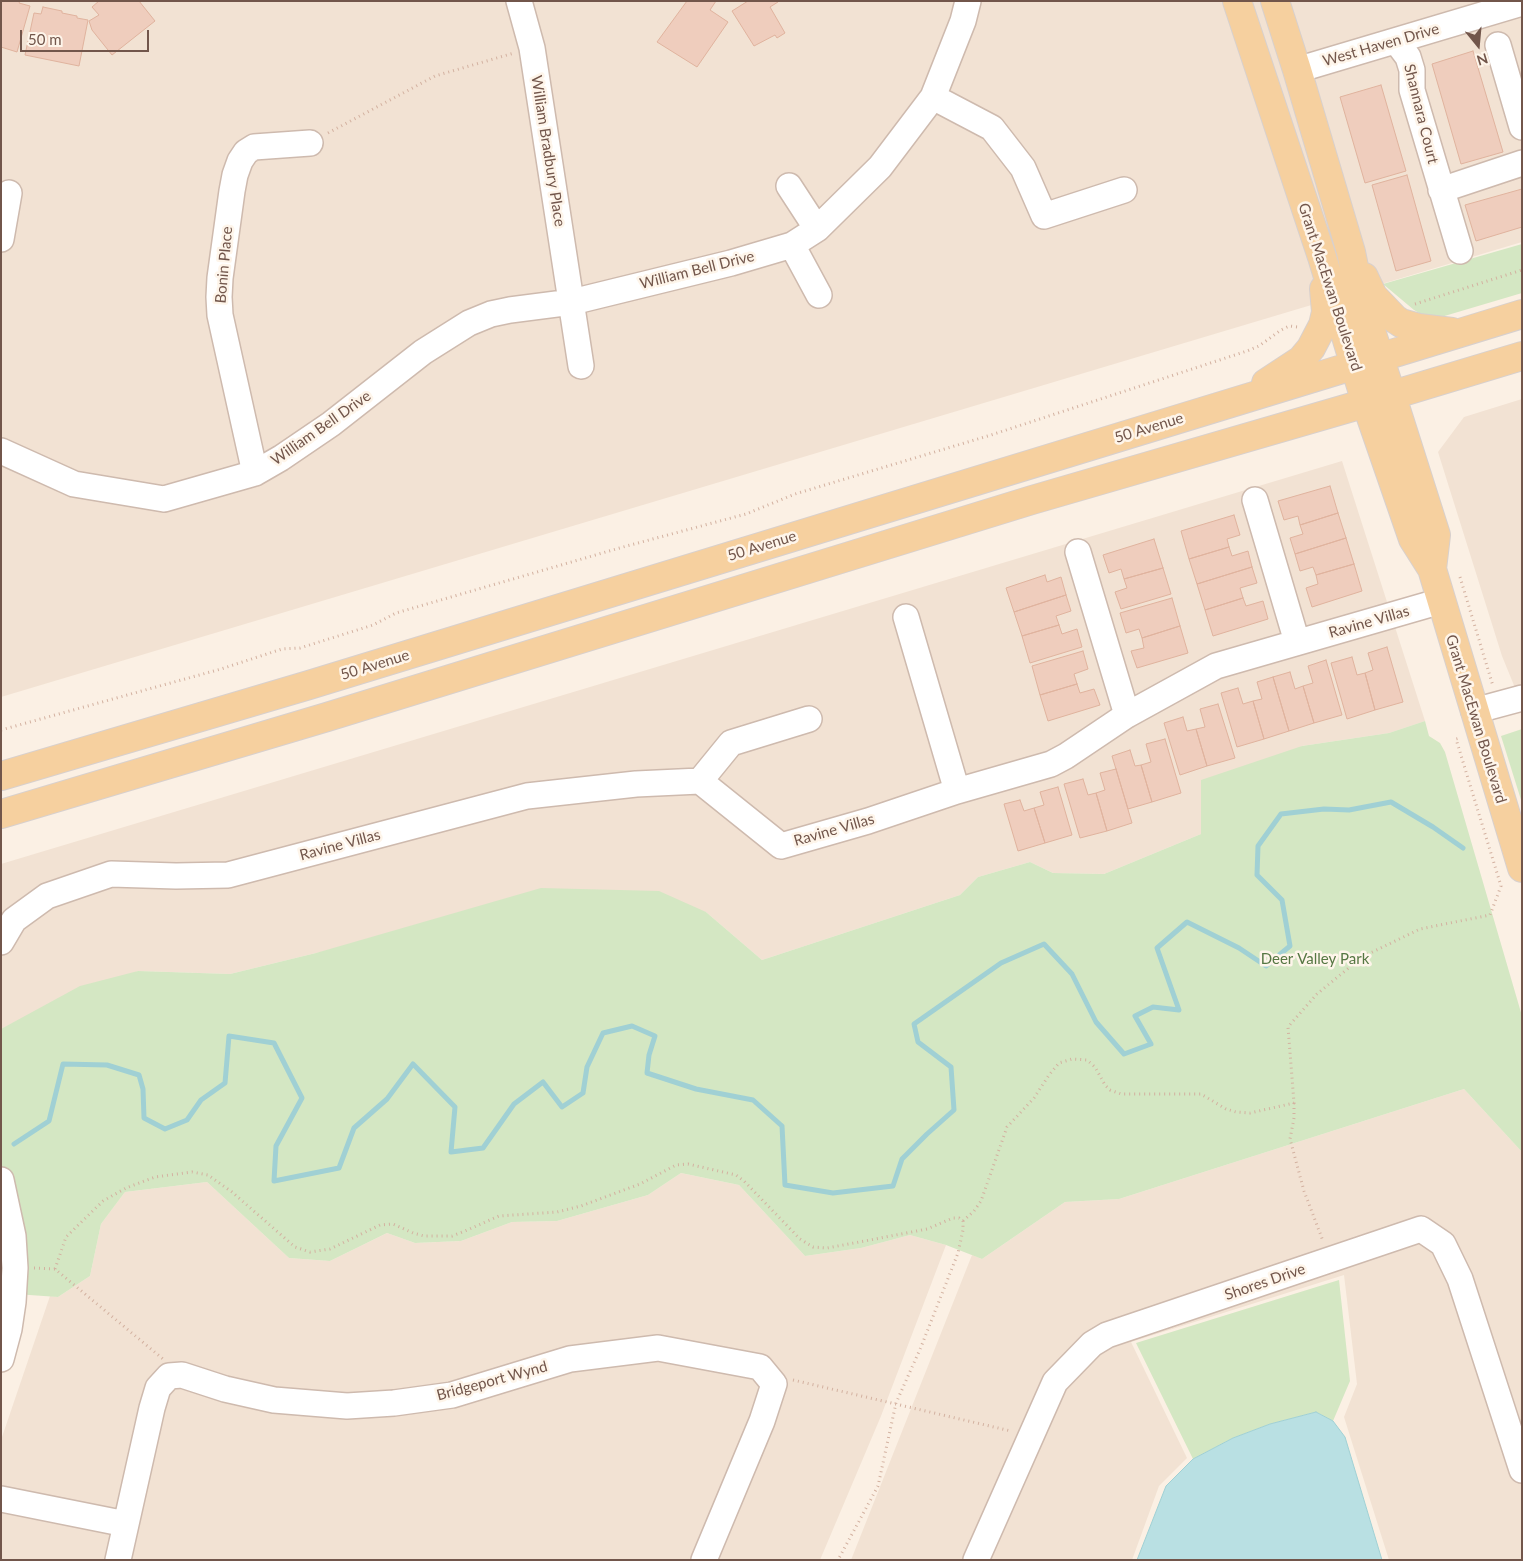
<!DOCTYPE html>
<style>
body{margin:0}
#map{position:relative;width:1523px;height:1561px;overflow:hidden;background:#fbf0e4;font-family:Lato,sans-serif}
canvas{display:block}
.frame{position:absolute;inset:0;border:2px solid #72564b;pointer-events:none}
.north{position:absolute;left:1453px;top:20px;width:50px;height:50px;-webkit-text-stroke:4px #fef5ea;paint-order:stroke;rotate:163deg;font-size:14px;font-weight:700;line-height:20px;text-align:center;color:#72564b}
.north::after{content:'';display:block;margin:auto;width:18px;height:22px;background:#72564b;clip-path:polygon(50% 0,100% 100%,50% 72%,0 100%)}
.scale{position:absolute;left:20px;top:30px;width:129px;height:22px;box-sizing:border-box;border:2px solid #72564b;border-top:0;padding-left:6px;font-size:15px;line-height:18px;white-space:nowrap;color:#72564b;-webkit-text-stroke:4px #fef5ea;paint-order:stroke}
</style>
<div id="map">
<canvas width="1523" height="1561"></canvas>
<div class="frame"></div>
<div class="north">N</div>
<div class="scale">50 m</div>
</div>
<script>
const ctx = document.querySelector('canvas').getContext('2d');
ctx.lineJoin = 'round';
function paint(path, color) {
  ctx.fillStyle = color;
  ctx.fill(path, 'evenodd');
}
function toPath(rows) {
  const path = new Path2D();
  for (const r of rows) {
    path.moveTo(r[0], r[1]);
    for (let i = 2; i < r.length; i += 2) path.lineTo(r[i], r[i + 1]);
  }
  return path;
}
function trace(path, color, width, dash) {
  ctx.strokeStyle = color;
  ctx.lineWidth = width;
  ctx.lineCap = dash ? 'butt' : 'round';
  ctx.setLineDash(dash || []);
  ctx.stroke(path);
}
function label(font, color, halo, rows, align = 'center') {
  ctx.font = font + ' Lato,sans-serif';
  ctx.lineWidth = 5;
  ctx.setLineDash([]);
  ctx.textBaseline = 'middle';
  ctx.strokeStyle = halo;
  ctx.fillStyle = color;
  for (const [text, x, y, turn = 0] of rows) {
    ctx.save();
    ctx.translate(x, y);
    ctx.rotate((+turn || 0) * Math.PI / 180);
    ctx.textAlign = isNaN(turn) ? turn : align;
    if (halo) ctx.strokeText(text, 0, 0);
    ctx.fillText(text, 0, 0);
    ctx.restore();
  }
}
paint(toPath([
 [1,1,1522,1,1522,242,1,697],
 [1522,399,1522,705,1502,656,1438,452,1464,417],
 [1342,461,1425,721,1389,733,1302,746,1201,834,1104,874,1053,873,1030,862,978,877,960,895,762,960,706,912,316,953,230,974,138,971,1,1029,1,864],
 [1464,1089,1522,1152,1522,1560,1389,1560,1344,1417,1357,1384,1344,1275,1131,1342,1187,1458,1159,1486,1132,1560,851,1560,972,1255,982,1259,1065,1202,1119,1199],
 [681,1173,739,1185,805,1256,861,1248,910,1235,946,1245,881,1416,820,1560,1,1560,1,1440,50,1296,58,1297,90,1276,101,1224,125,1192,207,1182,289,1258,330,1261,387,1233,415,1243,461,1241,512,1222,557,1221,648,1195]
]), '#f2e2d3');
paint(toPath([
 [1522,244,1522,293,1431,320,1414,310,1383,284],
 [1425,721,1429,736,1440,743,1445,752,1522,1016,1522,1152,1464,1089,1119,1199,1065,1202,982,1259,946,1245,910,1235,861,1248,805,1256,739,1185,681,1173,648,1195,557,1221,512,1222,461,1241,415,1243,387,1233,330,1261,289,1258,207,1182,125,1192,101,1224,90,1276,58,1297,1,1293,1,1029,80,986,138,971,230,974,316,953,541,888,659,891,706,912,762,960,960,895,978,877,1030,862,1053,873,1104,874,1201,834,1201,780,1302,746,1389,733],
 [1522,729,1522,803,1501,736],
 [1339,1280,1350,1381,1333,1421,1316,1412,1270,1424,1233,1438,1193,1459,1136,1343]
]), '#d4e7c3');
const water = toPath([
 [1316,1412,1333,1421,1345,1437,1382,1560,1137,1560,1166,1486,1193,1459,1233,1438,1270,1424,1316,1412]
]);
paint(water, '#b9e0e3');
trace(water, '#a0d0d4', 1);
trace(toPath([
 [14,1144,49,1121,63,1064,107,1065,139,1075,143,1089,144,1118,165,1129,187,1120,201,1100,225,1083,229,1036,274,1043,302,1098,276,1146,274,1181,339,1168,354,1128,387,1099,413,1064,455,1107,451,1152,483,1148,514,1104,543,1082,562,1107,583,1093,587,1067,603,1033,632,1026,655,1036,649,1055,647,1073,696,1089,753,1100,782,1126,785,1185,833,1193,893,1186,902,1159,927,1134,954,1110,951,1067,918,1042,914,1024,1001,963,1044,944,1072,974,1096,1022,1124,1054,1151,1044,1135,1016,1153,1007,1179,1010,1157,948,1187,922,1239,948,1266,966,1290,946,1282,900,1257,875,1258,846,1281,814,1324,809,1349,810,1391,802,1433,827,1463,848]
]), '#a0d0d4', 5);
const building = toPath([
 [1,1,20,1,19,3,30,6,17,52,1,47,1,1],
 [99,1,139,1,155,21,112,55,92,30,89,21,99,15,92,7,99,1],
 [687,1,716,1,710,10,728,22,697,67,657,42,687,1],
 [748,1,777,1,778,2,770,7,785,33,777,38,775,35,754,46,732,11,748,1],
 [43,7,62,11,62,13,77,16,77,18,88,20,79,66,25,55,34,13,41,14,43,7],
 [1473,51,1503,152,1461,164,1432,64,1473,51],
 [1381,85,1406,171,1365,183,1340,97,1381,85],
 [1407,175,1431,261,1396,271,1372,185,1407,175],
 [1522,189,1522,227,1476,241,1465,205,1522,189],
 [1330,486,1338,513,1300,525,1298,516,1284,520,1278,501,1330,486],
 [1338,513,1346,538,1295,554,1290,538,1303,534,1300,525,1338,513],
 [1234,515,1240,535,1227,539,1229,547,1189,559,1181,531,1234,515],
 [1346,538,1354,564,1316,575,1313,567,1300,571,1295,554,1346,538],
 [1154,539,1163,568,1124,579,1121,569,1109,573,1103,555,1154,539],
 [1229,547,1232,556,1248,551,1252,567,1197,584,1189,559,1229,547],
 [1354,564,1362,591,1312,607,1306,588,1318,584,1316,575,1354,564],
 [1252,567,1257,583,1240,588,1243,598,1205,610,1197,584,1252,567],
 [1163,568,1171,594,1121,609,1115,592,1127,588,1124,579,1163,568],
 [1045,575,1047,582,1061,577,1066,595,1014,612,1006,588,1045,575],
 [1066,595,1071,611,1056,616,1059,625,1022,636,1014,612,1066,595],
 [1172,598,1180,626,1142,638,1139,629,1126,633,1120,613,1172,598],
 [1243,598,1246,606,1263,601,1268,619,1213,636,1205,610,1243,598],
 [1059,625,1062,634,1077,629,1082,647,1030,663,1022,636,1059,625],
 [1180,626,1188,653,1137,668,1131,651,1144,648,1142,638,1180,626],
 [1387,647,1403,702,1375,710,1365,673,1373,670,1368,653,1387,647],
 [1083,651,1088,669,1074,674,1077,684,1040,695,1032,666,1083,651],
 [1352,657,1357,675,1365,673,1375,710,1347,719,1331,663,1352,657],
 [1326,660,1342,715,1314,723,1303,686,1313,683,1308,666,1326,660],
 [1290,672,1295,689,1303,686,1314,723,1289,731,1273,677,1290,672],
 [1273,677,1289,731,1264,739,1253,701,1262,699,1257,682,1273,677],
 [1077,684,1080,693,1094,689,1100,705,1048,721,1040,695,1077,684],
 [1238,688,1243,704,1253,701,1264,739,1237,747,1221,693,1238,688],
 [1218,704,1235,758,1207,766,1196,729,1205,727,1200,709,1218,704],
 [1183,717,1187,731,1196,729,1207,766,1180,775,1164,723,1183,717],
 [1165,739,1181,793,1152,802,1141,765,1151,762,1146,744,1165,739],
 [1130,750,1135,766,1141,765,1152,802,1128,809,1112,756,1130,750],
 [1116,769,1132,823,1107,831,1096,793,1105,790,1100,773,1116,769],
 [1083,779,1088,795,1096,793,1107,831,1080,838,1064,784,1083,779],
 [1058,787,1072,835,1045,843,1034,808,1044,805,1040,792,1058,787],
 [1020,800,1024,811,1034,808,1045,843,1018,851,1004,804,1020,800]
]);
paint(building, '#efcdbd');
trace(building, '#e0b39e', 1);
const minor = toPath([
 [519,1,532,48,581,366],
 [1396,41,1408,57,1412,70,1412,90,1460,251],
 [1498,45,1522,127],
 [1297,70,1522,3],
 [933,97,992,128,1023,168,1044,216,1124,190],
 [789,186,817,229],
 [1441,190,1522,163],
 [1,239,9,193],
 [792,245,819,295],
 [1,451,74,484,164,499,255,473,281,458,331,424,423,352,469,323,491,314,510,310,572,302,731,263,792,245,817,229,880,167,933,97,963,21,968,1],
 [255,473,220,315,219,297,220,278,232,191,235,175,240,161,246,152,254,147,310,143],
 [1255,500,1297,642],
 [1078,552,1127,715],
 [906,617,957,791],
 [1474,711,1522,698],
 [700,781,731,743,809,719],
 [1,942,14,920,47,896,111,874,176,876,228,875,527,796,636,784,700,781,781,846,868,821,957,791,1051,764,1066,756,1127,715,1216,666,1441,601],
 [1,1180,13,1236,15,1268,13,1302,9,1329,1,1359],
 [1,1499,126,1524],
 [118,1560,152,1408,158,1388,169,1376,182,1375,225,1389,274,1400,347,1406,394,1403,452,1395,570,1359,658,1348,760,1367,774,1384,762,1421,704,1560],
 [976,1560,1055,1382,1092,1344,1107,1335,1421,1229,1443,1244,1460,1279,1522,1470]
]);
const major = toPath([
 [1237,1,1322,257,1366,403,1413,539,1432,569,1522,868],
 [1275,1,1297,70,1351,252,1360,296,1436,535,1432,569],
 [1364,277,1373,296,1395,319,1401,323,1419,328,1452,332],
 [1266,383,1301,360,1311,348,1323,325,1326,312,1324,289],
 [1,776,309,685,1522,314],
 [1,814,327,717,1032,500,1366,403,1522,356]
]);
trace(minor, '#cebaae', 28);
trace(major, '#d8d0cd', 30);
trace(toPath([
 [328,133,435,76,514,53],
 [1415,304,1522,270],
 [1460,577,1493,686],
 [1,730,221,669,282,649,300,648,373,625,396,613,623,547,746,514,795,494,991,435,1247,351,1259,346,1281,330,1289,326,1298,327],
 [1294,1103,1294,1118,1290,1139,1304,1191,1323,1241],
 [963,1221,974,1211,981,1201,1007,1127,1034,1098,1049,1075,1059,1063,1072,1059,1087,1060,1095,1067,1105,1085,1110,1090,1121,1094,1201,1094,1226,1109,1236,1112,1250,1113,1294,1103,1288,1027,1317,994,1362,957,1420,929,1490,915,1501,886,1456,739,1460,738],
 [34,1268,55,1269,163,1359],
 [55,1269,66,1237,103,1201,126,1188,155,1177,192,1172,208,1175,232,1192,295,1247,310,1252,330,1249,380,1225,393,1224,413,1233,424,1236,452,1236,465,1231,499,1216,557,1212,581,1206,640,1184,676,1165,688,1164,736,1175,744,1181,800,1239,813,1247,827,1248,870,1240,927,1229,953,1218,959,1218,963,1221,963,1230,958,1253,921,1347,896,1403,878,1486,838,1560],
 [793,1380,1011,1431]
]), '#d3b1a0', 3, [1, 4]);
trace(minor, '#fff', 25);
trace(major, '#f6d09f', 28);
label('15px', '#72564b', '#fef5ea', [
 ["West Haven Drive",1381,45,-16],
 ["Shannara Court",1421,114,76],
 ["William Bradbury Place",548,151,81],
 ["Bonin Place",224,265,-85],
 ["William Bell Drive",697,270,-14],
 ["Grant MacEwan Boulevard",1330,287,72],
 ["William Bell Drive",321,428,-35],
 ["50 Avenue",1149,428,-17],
 ["50 Avenue",762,546,-17],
 ["Ravine Villas",1369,622,-16],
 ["50 Avenue",375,665,-17],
 ["Grant MacEwan Boulevard",1476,719,73],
 ["Ravine Villas",834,830,-16],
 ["Ravine Villas",340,845,-15],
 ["Shores Drive",1265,1282,-19],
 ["Bridgeport Wynd",492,1381,-15]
]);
label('15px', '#567743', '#fef5ea', [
 ["Deer Valley Park",1315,959]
]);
</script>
